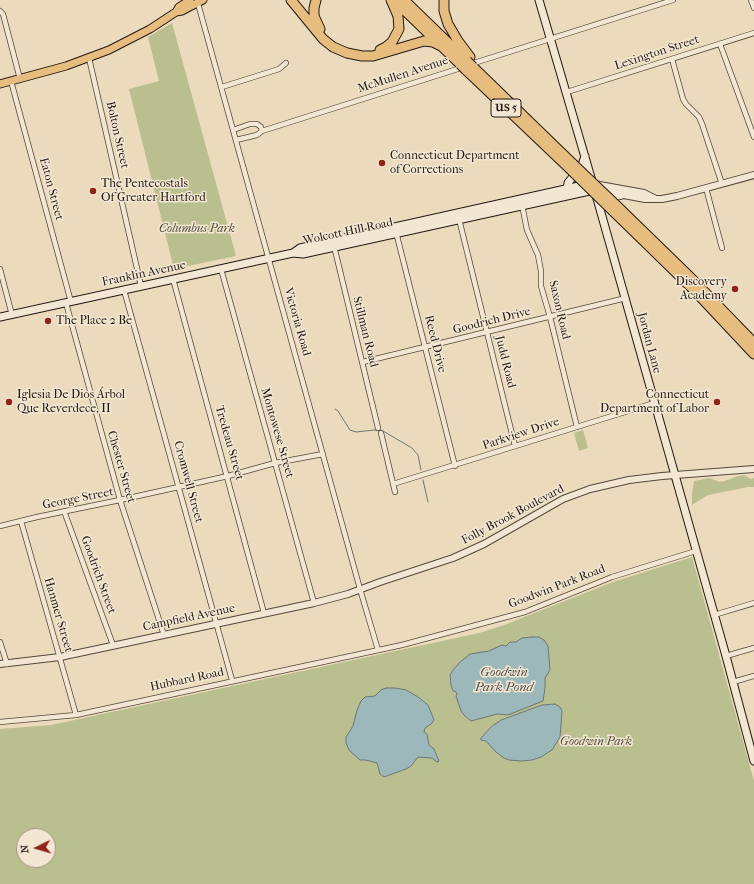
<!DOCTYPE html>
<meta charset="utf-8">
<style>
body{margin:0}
#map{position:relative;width:754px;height:884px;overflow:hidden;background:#ecdabc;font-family:"IM FELL French Canon",serif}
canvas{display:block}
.north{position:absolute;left:16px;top:828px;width:40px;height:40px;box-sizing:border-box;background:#f3e7d3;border:1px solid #9f9486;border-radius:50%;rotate:265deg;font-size:11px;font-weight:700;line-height:16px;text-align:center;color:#221812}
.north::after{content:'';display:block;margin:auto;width:14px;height:18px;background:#8f2418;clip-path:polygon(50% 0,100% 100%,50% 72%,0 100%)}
</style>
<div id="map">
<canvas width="754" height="884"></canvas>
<div class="north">N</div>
</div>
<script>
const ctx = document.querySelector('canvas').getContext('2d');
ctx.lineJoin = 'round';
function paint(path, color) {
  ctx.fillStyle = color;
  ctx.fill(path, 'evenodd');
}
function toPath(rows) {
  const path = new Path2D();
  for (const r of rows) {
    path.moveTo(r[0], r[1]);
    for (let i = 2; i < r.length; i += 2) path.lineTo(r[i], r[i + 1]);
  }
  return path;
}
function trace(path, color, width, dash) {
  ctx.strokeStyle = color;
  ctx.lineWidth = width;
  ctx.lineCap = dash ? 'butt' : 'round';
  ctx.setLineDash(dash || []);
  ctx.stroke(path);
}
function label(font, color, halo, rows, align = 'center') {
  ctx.font = font + ' "IM FELL French Canon",serif';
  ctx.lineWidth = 3;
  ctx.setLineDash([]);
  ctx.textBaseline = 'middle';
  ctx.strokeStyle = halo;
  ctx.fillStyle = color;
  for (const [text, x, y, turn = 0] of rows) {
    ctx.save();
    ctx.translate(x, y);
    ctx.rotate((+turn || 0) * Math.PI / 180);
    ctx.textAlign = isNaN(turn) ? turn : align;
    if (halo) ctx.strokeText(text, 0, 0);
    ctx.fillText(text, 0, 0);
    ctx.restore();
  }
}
paint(toPath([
 [172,23,236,256,174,269,129,89,159,81,148,37],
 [583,430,588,448,579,451,574,433],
 [744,475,751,479,754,478,754,487,748,487,708,495,692,505,692,493,694,481,709,478,720,482,725,481,738,476],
 [692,557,754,781,754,884,0,884,0,729,51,725,479,633,504,625,613,582],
 [24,836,48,836,48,860,24,860]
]), '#babf8f');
const water = toPath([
 [532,637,539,637,544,640,548,646,550,670,545,678,545,688,543,701,508,715,497,714,471,721,465,716,461,711,456,696,457,694,455,691,453,691,451,685,450,675,453,670,460,662,470,654,489,651,502,645,506,646,510,642,516,642,522,638,532,637],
 [386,688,395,688,406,690,418,697,428,705,434,720,431,724,425,728,424,732,427,734,429,745,434,749,439,761,437,762,432,758,418,757,411,766,406,769,384,777,380,774,377,763,366,760,360,760,349,750,346,743,346,737,353,726,357,710,361,701,365,697,375,696,381,690,386,688],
 [555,704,560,707,562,711,560,737,552,750,541,757,532,760,521,761,509,760,504,758,496,752,486,741,481,740,481,738,491,727,501,720,542,705,555,704]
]);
paint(water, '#9cb8ba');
trace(water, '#6b7877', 1);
trace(toPath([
 [335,409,338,411,350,430,356,432,374,430,383,431,412,448,418,455,421,470],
 [423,480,428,502]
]), '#6b7877', 1);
const minor = toPath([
 [197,0,360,589,378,650],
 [751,0,754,8],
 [0,11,3,14,20,79],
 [720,44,754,137],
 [89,58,141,286],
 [672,59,683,99,686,104,699,117,702,124,722,184],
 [471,64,673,0],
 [11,81,71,302],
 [222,87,279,69,286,63],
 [567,92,754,33],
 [233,130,250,124,257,124,261,127,262,131],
 [236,140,257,135,262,131,464,67],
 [706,188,722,248],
 [522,205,527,230,538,255,541,271,541,286,550,317,577,427],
 [459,219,515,446],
 [396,232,455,466],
 [334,246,378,428],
 [0,269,12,315],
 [221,269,314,603],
 [173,279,264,613],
 [124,290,232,680],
 [66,303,120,500,164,635],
 [363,362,626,298],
 [381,433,395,492],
 [393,484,654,403],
 [64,511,113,645],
 [21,521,76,715],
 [0,526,37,517,120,500,228,476,275,463,323,454],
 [714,615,754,603],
 [0,642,7,664],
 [726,656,754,648],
 [733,682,754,676],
 [0,722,76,715,402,645,525,612,612,577,696,551]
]);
const tertiary = toPath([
 [594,184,644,193,654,198],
 [602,191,645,199,662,199,677,196,754,175],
 [0,664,60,657,314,603,348,594,380,582,453,558,484,544,563,499,590,489,629,480,662,476,754,469]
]);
const secondary = toPath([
 [539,0,592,181],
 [567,189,568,183,582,165,585,156],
 [596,195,726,656,754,761],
 [607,203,614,197,622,195],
 [293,253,300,248,588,184],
 [0,317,293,253,303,254,594,190]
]);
const primary = toPath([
 [176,12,182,11,203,0],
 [0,84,66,66,109,50,150,29,176,12,179,7,190,0]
]);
const motorway = toPath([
 [291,0,323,39,333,47,347,53,362,56,373,56,424,41,433,42,443,47],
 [316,0,314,8,314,16,320,29],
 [394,0,460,64],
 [404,0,467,61],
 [444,0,444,11,448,24,458,41,470,57],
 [380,50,386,47,392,42,399,29,398,16,391,0],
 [473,67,573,164],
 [466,70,569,168],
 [617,206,692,279,754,343],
 [613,211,693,289,754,354]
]);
trace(minor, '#54483c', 6);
trace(tertiary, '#54483c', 8);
trace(secondary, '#221812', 9);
trace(primary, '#221812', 9);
trace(motorway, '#221812', 11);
trace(minor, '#f3e7d3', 4.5);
trace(tertiary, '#f3e7d3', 6);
trace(secondary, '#f3e7d3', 7);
trace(primary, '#e6bd7e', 7);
trace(motorway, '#e6bd7e', 9);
const motorwayBridge = toPath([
 [467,61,473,67],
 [460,64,466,70],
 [573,164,617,206],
 [569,168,613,211]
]);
trace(motorwayBridge, '#221812', 11, []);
trace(motorwayBridge, '#e6bd7e', 9);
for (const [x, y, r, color] of [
 [382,163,4,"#8f2418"],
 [93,191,4,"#8f2418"],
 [735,289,4,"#8f2418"],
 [48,321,4,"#8f2418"],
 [9,402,4,"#8f2418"],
 [717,402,4,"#8f2418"]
]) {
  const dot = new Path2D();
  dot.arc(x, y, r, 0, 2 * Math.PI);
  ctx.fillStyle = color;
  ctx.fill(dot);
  trace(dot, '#f3e7d3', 1.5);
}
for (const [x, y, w] of [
 [506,108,30]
]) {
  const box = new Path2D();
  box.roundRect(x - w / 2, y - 9, w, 18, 3);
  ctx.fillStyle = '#f3e7d3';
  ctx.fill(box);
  trace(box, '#221812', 1);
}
label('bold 11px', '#221812', null, [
 ["US 5",506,108]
]);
label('12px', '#221812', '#f3e7d3', [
 ["Lexington Street",657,53,-18],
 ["McMullen Avenue",403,75,-18],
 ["Bolton Street",117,135,77],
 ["Eaton Street",51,189,75],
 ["Wolcott Hill Road",348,232,-12],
 ["Franklin Avenue",144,274,-12],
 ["Saxon Road",559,310,77],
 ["Goodrich Drive",492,321,-14],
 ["Victoria Road",297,322,74],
 ["Stillman Road",365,332,76],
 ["Jordan Lane",649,343,75],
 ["Reed Drive",435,344,76],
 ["Judd Road",505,362,76],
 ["Montowese Street",277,433,74],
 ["Parkview Drive",521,434,-18],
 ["Tredeau Street",229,443,74],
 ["Chester Street",121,467,74],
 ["Cromwell Street",188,482,75],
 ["George Street",78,499,-11],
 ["Folly Brook Boulevard",513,515,-28],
 ["Goodrich Street",98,575,70],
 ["Goodwin Park Road",557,587,-21],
 ["Hanmer Street",58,615,74],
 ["Campfield Avenue",189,618,-12],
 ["Hubbard Road",187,680,-12]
]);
label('12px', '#221812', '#f3e7d3', [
 ["Connecticut Department",390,156],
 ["of Corrections",390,170],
 ["The Pentecostals",101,184],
 ["Of Greater Hartford",101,198],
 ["Discovery",727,282,"right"],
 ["Academy",727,296,"right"],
 ["The Place 2 Be",56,321],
 ["Iglesia De Dios Árbol",17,395],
 ["Que Reverdece, II",17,409],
 ["Connecticut",709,395,"right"],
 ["Department of Labor",709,409,"right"]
], 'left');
label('italic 12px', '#504a38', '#f3e7d3', [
 ["Columbus Park",197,229],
 ["Goodwin Park",596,742]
]);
label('italic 13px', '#4d504d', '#f3e7d3', [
 ["Goodwin",504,673],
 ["Park Pond",504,688]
]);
</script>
